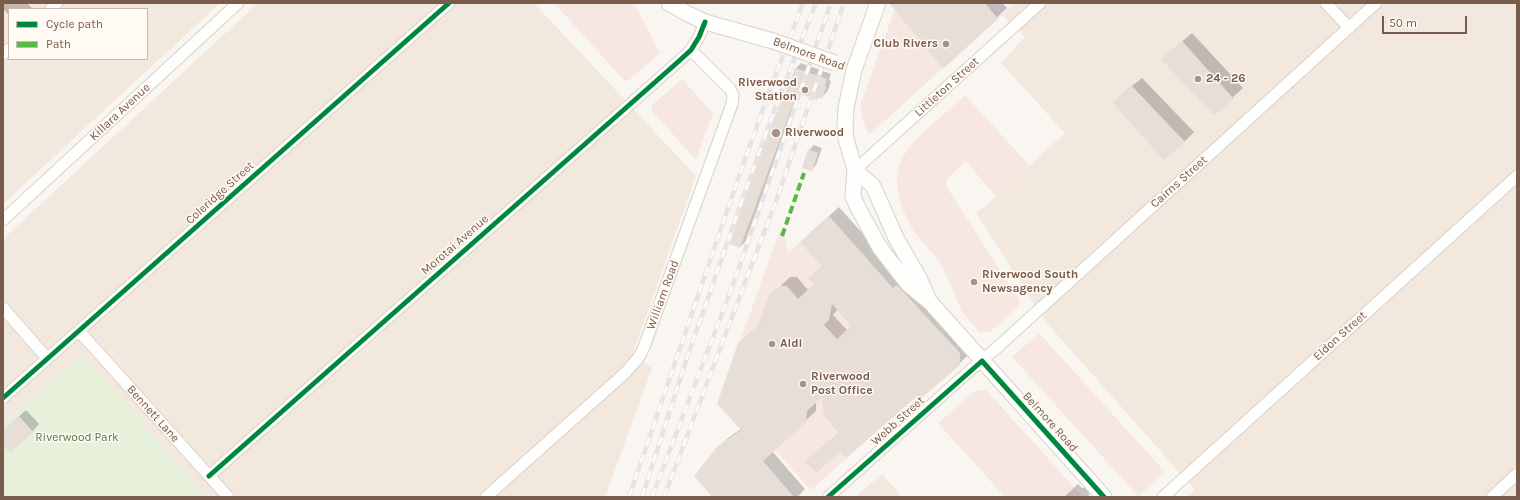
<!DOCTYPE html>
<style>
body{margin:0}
#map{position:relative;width:1520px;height:500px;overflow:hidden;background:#f9f5f0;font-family:Karla,sans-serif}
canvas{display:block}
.frame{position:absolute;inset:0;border:4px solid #7a5c4d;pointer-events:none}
.legend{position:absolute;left:8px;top:8px;width:140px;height:52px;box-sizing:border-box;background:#fffaf3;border:1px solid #cabbb1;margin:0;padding:5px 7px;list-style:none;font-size:12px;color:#7a5c4d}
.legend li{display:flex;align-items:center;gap:8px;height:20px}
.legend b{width:20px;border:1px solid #cabbb1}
.scale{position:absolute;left:1382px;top:16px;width:85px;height:18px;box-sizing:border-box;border:2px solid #7a5c4d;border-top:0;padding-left:5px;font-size:12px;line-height:14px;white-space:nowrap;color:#7a5c4d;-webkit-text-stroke:3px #fffaf3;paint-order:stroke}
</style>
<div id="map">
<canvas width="1520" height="500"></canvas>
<div class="frame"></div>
<ul class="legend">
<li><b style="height:5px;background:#00873e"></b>Cycle path</li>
<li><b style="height:5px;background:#58b947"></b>Path</li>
</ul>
<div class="scale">50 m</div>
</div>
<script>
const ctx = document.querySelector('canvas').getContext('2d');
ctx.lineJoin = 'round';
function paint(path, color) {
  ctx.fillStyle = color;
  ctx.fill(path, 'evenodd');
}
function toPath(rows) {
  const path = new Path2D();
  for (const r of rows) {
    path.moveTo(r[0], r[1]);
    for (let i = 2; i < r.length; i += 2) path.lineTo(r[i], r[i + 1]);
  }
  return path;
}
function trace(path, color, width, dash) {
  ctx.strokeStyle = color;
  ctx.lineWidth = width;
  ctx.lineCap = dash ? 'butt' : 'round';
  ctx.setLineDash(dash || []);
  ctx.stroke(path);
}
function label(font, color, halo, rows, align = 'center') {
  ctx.font = font + ' Karla,sans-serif';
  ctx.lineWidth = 3;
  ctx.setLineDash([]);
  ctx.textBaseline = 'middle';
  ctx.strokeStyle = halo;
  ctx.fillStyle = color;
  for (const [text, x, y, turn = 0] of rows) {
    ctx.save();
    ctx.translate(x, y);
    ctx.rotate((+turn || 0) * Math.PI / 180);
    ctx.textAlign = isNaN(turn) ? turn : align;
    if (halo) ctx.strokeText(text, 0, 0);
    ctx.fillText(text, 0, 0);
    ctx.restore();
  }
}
paint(toPath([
 [3,3,220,3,3,204],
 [9,9,147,9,147,59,9,59],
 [258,3,534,3,696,176,633,353,652,368,605,497,207,497,83,355,3,424,3,239],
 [1015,3,1517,3,1517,497,1187,497,1195,490,1046,322,976,213,988,204,1065,133,1001,63,1025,37,1002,15],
 [882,474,902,497,855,497]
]), '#f2e8de');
paint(toPath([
 [554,3,634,3,660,53,629,80,624,80],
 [897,3,991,3,1002,15,869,135,862,119,861,103],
 [682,79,713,113,696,160,652,111,651,106],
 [965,95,1030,166,996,196,965,161,947,179,946,186,948,189,1020,301,1019,306,990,332,979,332,962,312,942,265,914,232,902,208,898,194,897,178,900,163,907,150,916,139],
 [824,221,833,221,955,356,954,363,811,490,722,392,779,232,785,235,788,255,789,252],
 [1039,333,1165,472,1138,496,1012,357],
 [976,390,986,390,1083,497,1005,497,938,423]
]), '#f6e8e1');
paint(toPath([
 [991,3,1015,3,1002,15]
]), '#f6eef6');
paint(toPath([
 [83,354,207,497,3,497,3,424]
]), '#e7f0db');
paint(toPath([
 [3,3,27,3,32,8,9,9,9,15,3,9],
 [894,3,1002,3,1007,8,943,67],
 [1192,33,1243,88,1214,114,1162,59],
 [801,63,831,74,829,79,831,82,827,92,822,97,820,97,817,99,800,93,745,242,740,247,796,68],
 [1142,78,1194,132,1184,142,1123,93],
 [814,145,822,148,816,165,811,170,809,150],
 [839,207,969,354,959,364,841,450,806,461,840,432,823,395,816,401,816,411,772,451,805,489,797,497,714,497,718,448,728,438,741,429,759,325,770,296,790,277,797,277,808,290,815,284,810,278,823,265,811,232],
 [838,309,852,325,847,330,833,315],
 [26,410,39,424,32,432,3,443,3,431],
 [1078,484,1082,488,1087,488,1089,492,1089,497,1064,497]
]), '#0003');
paint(toPath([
 [889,3,985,3,998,19,943,69],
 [1182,41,1234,99,1214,115,1161,59],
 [795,68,827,79,825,85,826,88,822,99,819,97,817,100,797,93,740,248,730,244,759,156],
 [1132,86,1185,142,1164,160,1112,102],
 [808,149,818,153,812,171,802,168],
 [829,216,893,288,897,285,960,353,960,365,919,400,916,397,846,458,841,451,816,473,805,461,839,433,824,416,822,397,807,411,806,422,763,461,794,497,712,497,694,476,717,447,741,430,717,404,738,343,758,326,769,295,780,286,787,286,798,299,814,284,808,278,822,266,800,242],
 [832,304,851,326,837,339,824,325,829,320],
 [19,416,33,432,10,453,3,445,3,430]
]), '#e6ded7');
const street = toPath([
 [1326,3,1349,28],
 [51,9,57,3],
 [3,54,9,49],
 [855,170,1040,3],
 [3,220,238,3],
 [3,308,47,358],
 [79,331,228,497],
 [3,398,449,3],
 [209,476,679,61,691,50,699,37,705,22],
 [486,497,625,373,639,357,644,347,732,104,733,95,730,89,691,50],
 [828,497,966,374,1000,345,1376,3],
 [1163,497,1517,176],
 [1492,497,1517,474]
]);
const secondary = toPath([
 [669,3,686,13,705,22,773,41],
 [878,3,854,70,846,108,845,128,846,139,855,170,853,196,857,206,880,248,908,284,931,303,1104,497],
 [855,170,873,186,896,238,919,278,928,298]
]);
trace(street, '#d7d1cb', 13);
trace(secondary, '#d9d2cb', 17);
trace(street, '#fefefd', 11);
trace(secondary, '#fefefd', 15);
const rail = toPath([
 [629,497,735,188,764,106,803,3],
 [642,497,688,355,745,192,774,111,816,3],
 [652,497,733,285,831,3],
 [664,497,776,201,844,3]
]);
trace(rail, '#e6e3e7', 4.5);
trace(rail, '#fffaf3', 3, [9]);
const secondaryBridge = toPath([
 [773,41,835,63]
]);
trace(secondaryBridge, '#d9d2cb', 17, []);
trace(secondaryBridge, '#fefefd', 15);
trace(toPath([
 [782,236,804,173]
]), '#58b947', 4, [8, 4]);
trace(toPath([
 [3,398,449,3],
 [209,476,679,61,691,50,699,37,705,22],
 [828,497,982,361,1104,497]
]), '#00873e', 5);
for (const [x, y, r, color] of [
 [946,44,4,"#a69286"],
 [1198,79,4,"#a69286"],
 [805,90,4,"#a69286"],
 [776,133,5,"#a69286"],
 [974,282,4,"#a69286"],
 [772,344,4,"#a69286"],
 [803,384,4,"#a69286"]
]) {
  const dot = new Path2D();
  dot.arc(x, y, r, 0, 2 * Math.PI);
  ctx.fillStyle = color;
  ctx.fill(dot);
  trace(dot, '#fffaf3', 1.5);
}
label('bold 12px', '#7a5c4d', '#fffaf3', [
 ["Club Rivers",938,44,"right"],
 ["24 - 26",1206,79],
 ["Riverwood",797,83,"right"],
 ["Station",797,97,"right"],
 ["Riverwood",785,133],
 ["Riverwood South",982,275],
 ["Newsagency",982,289],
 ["Aldi",780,344],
 ["Riverwood",811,377],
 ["Post Office",811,391]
], 'left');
label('12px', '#7a5c4d', '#fffaf3', [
 ["Belmore Road",809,54,20],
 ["Littleton Street",947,87,-42],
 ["Killara Avenue",120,112,-43],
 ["Cairns Street",1179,182,-42],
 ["Coleridge Street",220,193,-42],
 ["Morotai Avenue",455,245,-41],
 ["William Road",663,295,-70],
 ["Eldon Street",1340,336,-42],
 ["Bennett Lane",153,414,48],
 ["Webb Street",898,421,-42],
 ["Belmore Road",1050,422,48]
]);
label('12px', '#537a41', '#fffaf3', [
 ["Riverwood Park",77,438]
]);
</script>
